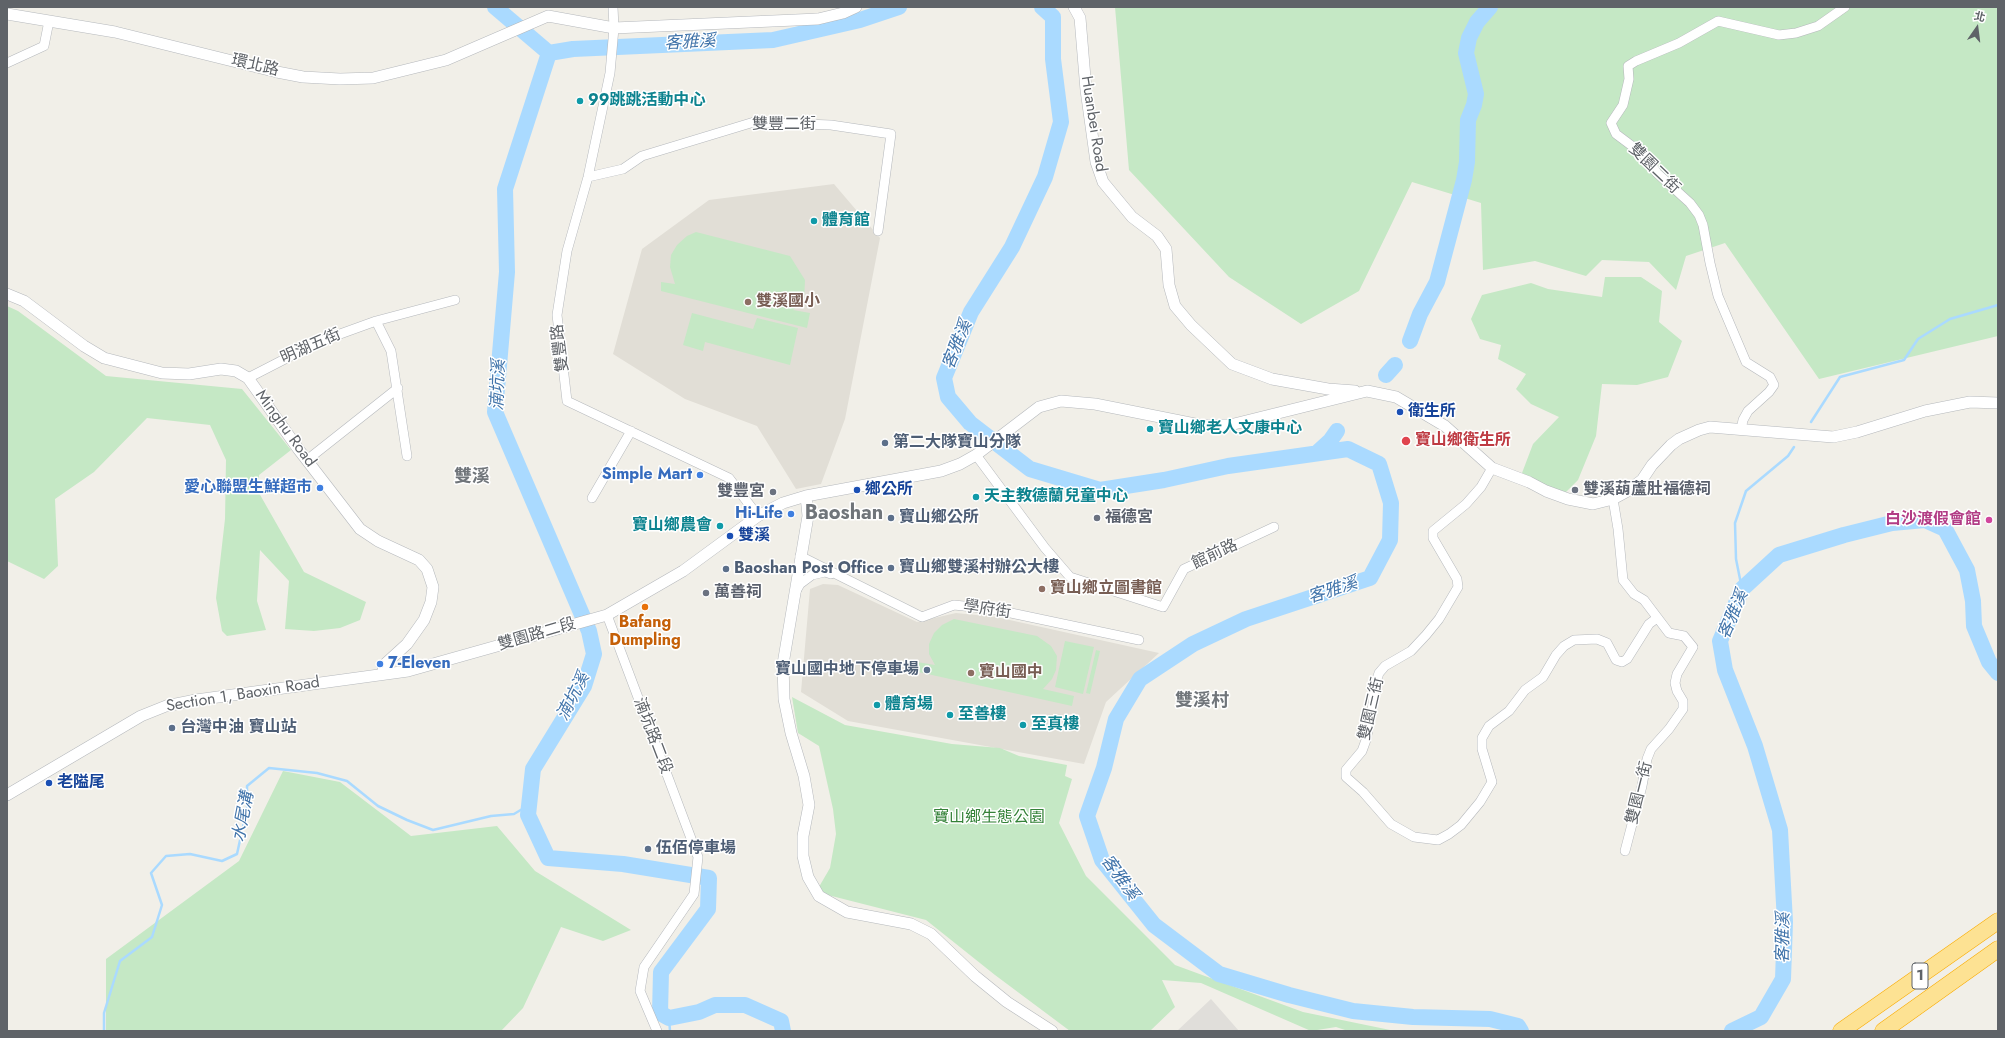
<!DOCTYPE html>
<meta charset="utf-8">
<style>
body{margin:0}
#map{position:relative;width:2005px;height:1038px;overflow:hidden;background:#f1efe8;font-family:Jost,"Noto Sans TC",sans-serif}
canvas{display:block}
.frame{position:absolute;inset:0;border:8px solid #5f6368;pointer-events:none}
.north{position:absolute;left:1957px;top:8px;width:40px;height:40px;-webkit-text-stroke:3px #fff;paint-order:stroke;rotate:14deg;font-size:11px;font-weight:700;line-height:16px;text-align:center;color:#5f6368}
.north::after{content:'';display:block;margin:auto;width:14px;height:18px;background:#5f6368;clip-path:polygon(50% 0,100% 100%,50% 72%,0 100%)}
</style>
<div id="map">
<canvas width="2005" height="1038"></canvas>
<div class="frame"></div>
<div class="north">北</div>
</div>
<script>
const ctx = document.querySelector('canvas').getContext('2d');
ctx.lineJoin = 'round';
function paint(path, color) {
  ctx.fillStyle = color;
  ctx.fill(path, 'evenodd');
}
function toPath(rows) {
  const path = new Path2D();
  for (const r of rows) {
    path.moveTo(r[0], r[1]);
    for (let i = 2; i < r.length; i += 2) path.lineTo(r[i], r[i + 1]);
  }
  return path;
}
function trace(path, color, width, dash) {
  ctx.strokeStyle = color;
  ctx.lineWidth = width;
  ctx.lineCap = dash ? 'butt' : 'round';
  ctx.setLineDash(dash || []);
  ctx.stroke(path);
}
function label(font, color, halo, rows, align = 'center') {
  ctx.font = font + ' Jost,"Noto Sans TC",sans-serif';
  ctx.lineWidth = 3;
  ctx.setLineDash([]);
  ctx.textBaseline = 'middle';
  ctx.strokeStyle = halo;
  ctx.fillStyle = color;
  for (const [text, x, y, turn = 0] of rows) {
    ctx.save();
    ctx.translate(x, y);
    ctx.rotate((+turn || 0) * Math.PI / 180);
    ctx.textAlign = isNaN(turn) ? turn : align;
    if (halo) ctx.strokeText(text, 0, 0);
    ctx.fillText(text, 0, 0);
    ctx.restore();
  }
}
paint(toPath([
 [1211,999,1239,1031,1177,1031]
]), '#e0deda');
paint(toPath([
 [834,184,880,238,845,419,821,484,796,489,757,426,685,399,613,354,642,249,709,200],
 [823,584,838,585,917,622,956,613,996,617,1159,653,1106,702,1084,764,848,721,801,692,810,589]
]), '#e1ded6');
paint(toPath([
 [1115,7,1998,7,1998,336,1819,379,1725,243,1686,256,1676,290,1649,262,1602,260,1586,276,1535,261,1483,270,1481,203,1412,182,1359,291,1301,324,1229,277,1129,170],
 [696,232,790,256,805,280,804,302,793,310,810,313,807,328,661,291,661,282,675,284,670,267,671,255,677,245,687,236],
 [1605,277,1641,277,1662,291,1659,322,1682,341,1668,377,1637,385,1602,384,1596,436,1578,480,1563,495,1522,473,1533,444,1559,417,1531,404,1516,389,1526,374,1498,359,1501,345,1480,339,1471,319,1482,295,1531,283,1548,289,1602,297],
 [7,306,18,311,106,376,242,389,291,450,259,475,259,493,304,572,366,602,360,620,340,628,314,631,285,629,289,581,260,550,257,601,266,630,227,636,222,631,216,598,225,519,226,460,210,425,147,418,94,472,55,499,58,566,44,579,7,561],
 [692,313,753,329,757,318,798,328,790,365,705,342,703,351,683,345],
 [954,619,1037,636,1051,646,1057,656,1056,670,1052,679,1043,689,1074,696,1072,706,914,671,917,662,935,665,929,654,929,644,934,633,942,625],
 [1065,641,1094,647,1083,694,1055,687],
 [1096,650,1100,651,1090,694,1086,693],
 [792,697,845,725,952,744,1000,748,1019,756,1067,765,1065,776,1072,779,1059,823,1086,876,1175,965,1303,1012,1395,1031,1348,1031,1336,1027,1311,1031,1201,983,1162,980,1175,1007,1150,1031,1070,1031,995,975,926,920,816,892,830,868,836,834,833,809,819,746,798,733],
 [283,771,340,782,411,836,497,826,535,871,631,930,603,941,561,927,523,1008,501,1031,106,1031,106,959,239,861]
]), '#c5e8c5');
trace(toPath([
 [1811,422,1840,377,1904,360,1918,339,1950,319,1998,305],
 [1742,589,1736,559,1735,523,1746,491,1788,456,1794,447],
 [669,1018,670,1031],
 [104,1031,104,1013,120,961,152,937,162,905,151,873,166,856,190,854,222,861,237,854,247,808,247,786,269,768,317,773,347,781,378,806,407,820,433,830,491,816,514,814,529,805]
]), '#aadaff', 2.5);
trace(toPath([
 [495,7,549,53,573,49,773,40,860,20,899,7],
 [1042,7,1053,17,1053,59,1061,122,1045,177,1012,247,971,312,944,378,948,397,970,423,1030,469,1100,490,1164,480,1228,466,1348,449,1379,464,1391,503,1390,540,1370,578,1246,619,1193,644,1140,679,1116,719,1104,768,1087,816,1102,860,1154,925,1219,974,1289,995,1353,1011,1413,1017,1490,1019,1518,1026,1521,1031],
 [549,53,505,189,507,272,495,412,589,631,594,654,584,686,533,769,528,815,548,858,623,864,709,878,708,909,661,972,660,1013,669,1018,699,1012,715,1005,745,1005,781,1021,783,1031],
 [1410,341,1420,314,1437,282,1464,180,1467,162,1468,120,1474,105,1476,94,1466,53,1469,38,1477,22,1490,7],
 [1386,375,1395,365],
 [1318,452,1330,441,1337,431],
 [1732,1031,1761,1017,1783,979,1785,922,1780,830,1755,746,1725,670,1720,641,1742,589,1779,555,1844,535,1892,523,1925,520,1945,529,1967,570,1973,601,1974,626,1989,662,1998,673]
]), '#aadaff', 16);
const minor = toPath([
 [613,7,614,28,610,73,588,177,567,251,557,315,567,401,729,478,758,516],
 [7,63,44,46,49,21],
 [588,177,623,169,642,156,754,122,831,125,891,134,878,231],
 [376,321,391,351,407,456],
 [248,378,318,342,376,321,455,300],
 [1741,430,1743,420,1748,411,1769,392,1774,385,1770,377,1746,362,1718,296,1710,263,1703,225,1699,215,1690,203,1657,173,1644,155,1616,134,1611,123,1623,105,1629,79,1628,66,1636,61,1679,43,1718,21,1779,35,1796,33,1818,26,1845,7],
 [976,455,1045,548,1070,577,1163,607,1184,569,1274,527],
 [307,460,398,388],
 [1492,468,1481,487,1466,504,1433,531,1433,538,1457,579,1458,587,1439,619,1426,635,1411,651,1385,666,1379,673,1375,685,1372,711,1366,740,1362,751,1346,770,1346,777,1363,792,1391,824,1414,837,1438,840,1449,834,1461,825,1480,802,1492,782,1482,749,1482,738,1489,726,1509,711,1525,690,1543,677,1556,655,1564,646,1574,640,1597,639,1607,643,1616,660,1622,662,1627,659,1649,624,1657,618],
 [592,498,631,431],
 [1613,499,1618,529,1623,580,1634,594,1644,600,1669,633,1684,636,1693,647,1677,674,1675,683,1677,691,1683,701,1683,709,1669,729,1651,749,1647,759,1642,786,1625,851],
 [800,556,922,617,954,605,992,609,1139,640],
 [796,591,800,584,812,575,825,572,831,574],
 [607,615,698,857,694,894,644,967,640,991,657,1031]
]);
const tertiary = toPath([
 [1074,7,1080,18,1086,90,1096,162,1103,182,1132,217,1157,236,1166,249,1169,285,1175,306,1191,325,1232,364,1272,379,1328,389,1355,391],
 [7,14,115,32,277,72,303,77,340,79,373,78,446,60,548,16,614,28,818,19,843,13,856,7],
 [7,294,24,301,84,346,104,358,162,373,189,374,221,369,236,371,248,378,299,450,360,529,378,541,419,560,427,569,433,587,431,602,424,620,407,644,385,664,382,674],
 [806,496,808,516,783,664,784,699,791,733,804,776,809,805,803,836,803,856,808,877,819,896,847,912,911,924,931,934,975,976,1007,1002,1052,1031],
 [7,795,141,716,166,706,196,700,408,671,607,615,683,571,758,516,783,503,806,496,941,471,960,464,976,455,1039,407,1061,401,1095,404,1200,425,1230,425,1367,391,1396,397,1445,426,1492,468,1529,482,1546,491,1568,499,1593,504,1613,499,1626,492,1642,480,1652,465,1671,445,1679,439,1699,430,1710,427,1833,437,1857,432,1925,411,1970,402,1998,403]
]);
const motorway = toPath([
 [1841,1031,1998,921],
 [1883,1031,1998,949]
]);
trace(minor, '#b5b8bc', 10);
trace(tertiary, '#b5b8bc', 12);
trace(motorway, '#f9ab00', 17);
trace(minor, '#fff', 9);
trace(tertiary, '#fff', 11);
trace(motorway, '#fde293', 16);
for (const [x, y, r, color] of [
 [580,101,4,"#0f9aa8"],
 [814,221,4,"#0f9aa8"],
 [748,302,4,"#8d6e63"],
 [1400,412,4,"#1a4fb4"],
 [1150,429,4,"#0f9aa8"],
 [1406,441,5,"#e0444e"],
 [885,443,4,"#5c6f8a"],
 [700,475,4,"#3f7fe0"],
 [320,488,4,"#3f7fe0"],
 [857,490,4,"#1a4fb4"],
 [1575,490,4,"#6b7280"],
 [773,492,4,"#6b7280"],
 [976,497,4,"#0f9aa8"],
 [791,514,4,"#3f7fe0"],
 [891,518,4,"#5c6f8a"],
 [1097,518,4,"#6b7280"],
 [1989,520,4,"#d1479c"],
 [720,526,4,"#0f9aa8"],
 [730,536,4,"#1a4fb4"],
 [891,568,4,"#5c6f8a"],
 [726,569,4,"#5c6f8a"],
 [1042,589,4,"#8d6e63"],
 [706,593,4,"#6b7280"],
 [645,607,4,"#e8710a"],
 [380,664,4,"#3f7fe0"],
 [927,670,4,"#5c6f8a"],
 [971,673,4,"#8d6e63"],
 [877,705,4,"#0f9aa8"],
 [950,715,4,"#0f9aa8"],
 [1023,725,4,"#0f9aa8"],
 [172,728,4,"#5c6f8a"],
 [49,783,4,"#1a4fb4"],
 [648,849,4,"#5c6f8a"]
]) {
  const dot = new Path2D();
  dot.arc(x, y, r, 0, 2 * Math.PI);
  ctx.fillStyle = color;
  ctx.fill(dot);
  trace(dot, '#fff', 1.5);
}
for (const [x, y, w] of [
 [1920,976,16]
]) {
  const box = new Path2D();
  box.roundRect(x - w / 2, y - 13, w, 26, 3);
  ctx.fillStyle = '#fff';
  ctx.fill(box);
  trace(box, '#5f6368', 1);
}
label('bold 15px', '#5f6368', null, [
 ["1",1920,976]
]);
label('16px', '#5f6368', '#fff', [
 ["環北路",255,66,13],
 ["Huanbei Road",1093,124,81],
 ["雙豐二街",784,125],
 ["雙園二街",1654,169,44],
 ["明湖五街",311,347,-24],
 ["雙豐路",561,348,-97],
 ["Minghu Road",285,429,54],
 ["館前路",1215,555,-25],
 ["學府街",987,610,8],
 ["雙園路二段",537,635,-16],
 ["Section 1, Baoxin Road",243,695,-9],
 ["雙園三街",1372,709,-77],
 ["湳坑路二段",652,736,69],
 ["雙園一街",1640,793,-76]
]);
label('bold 16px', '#0d838f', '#fff', [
 ["99跳跳活動中心",588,101],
 ["體育館",822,221],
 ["寶山鄉老人文康中心",1158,429],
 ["天主教德蘭兒童中心",984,497],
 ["寶山鄉農會",712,526,"right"],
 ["體育場",885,705],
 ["至善樓",958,715],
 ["至真樓",1031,725]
], 'left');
label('bold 16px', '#785e54', '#fff', [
 ["雙溪國小",756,302],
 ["寶山鄉立圖書館",1050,589],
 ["寶山國中",979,673]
], 'left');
label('bold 16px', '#164399', '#fff', [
 ["衛生所",1408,412],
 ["鄉公所",865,490],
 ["雙溪",738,536],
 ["老隘尾",57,783]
], 'left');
label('bold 16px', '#be3a42', '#fff', [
 ["寶山鄉衛生所",1415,441]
], 'left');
label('bold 16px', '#4e5e75', '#fff', [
 ["第二大隊寶山分隊",893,443],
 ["寶山鄉公所",899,518],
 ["寶山鄉雙溪村辦公大樓",899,568],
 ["Baoshan Post Office",734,569],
 ["寶山國中地下停車場",919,670,"right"],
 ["台灣中油 寶山站",180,728],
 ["伍佰停車場",656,849]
], 'left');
label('bold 16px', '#366cbe', '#fff', [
 ["Simple Mart",692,475],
 ["愛心聯盟生鮮超市",312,488],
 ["Hi-Life",783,514],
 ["7-Eleven",388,664,"left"]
], 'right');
label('bold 16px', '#5b616d', '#fff', [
 ["雙溪葫蘆肚福德祠",1583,490],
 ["雙豐宮",765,492,"right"],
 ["福德宮",1105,518],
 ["萬善祠",714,593]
], 'left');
label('bold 16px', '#b23c85', '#fff', [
 ["白沙渡假會館",1981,520]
], 'right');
label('bold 16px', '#c56008', '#fff', [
 ["Bafang",645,623],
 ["Dumpling",645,641]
]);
label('16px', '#348238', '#fff', [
 ["寶山鄉生態公園",989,818]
]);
label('italic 17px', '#4174aa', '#fff', [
 ["客雅溪",690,43,-3],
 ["客雅溪",958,345,-68],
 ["湳坑溪",499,385,-88],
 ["客雅溪",1333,591,-18],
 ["客雅溪",1734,615,-67],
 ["湳坑溪",574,697,-63],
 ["水尾溝",244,817,-79],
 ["客雅溪",1119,878,54],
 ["客雅溪",1784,938,-89]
]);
label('bold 18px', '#70757a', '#fff', [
 ["雙溪",472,478],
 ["雙溪村",1202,702]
]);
label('bold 20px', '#70757a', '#fff', [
 ["Baoshan",844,514]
]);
</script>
